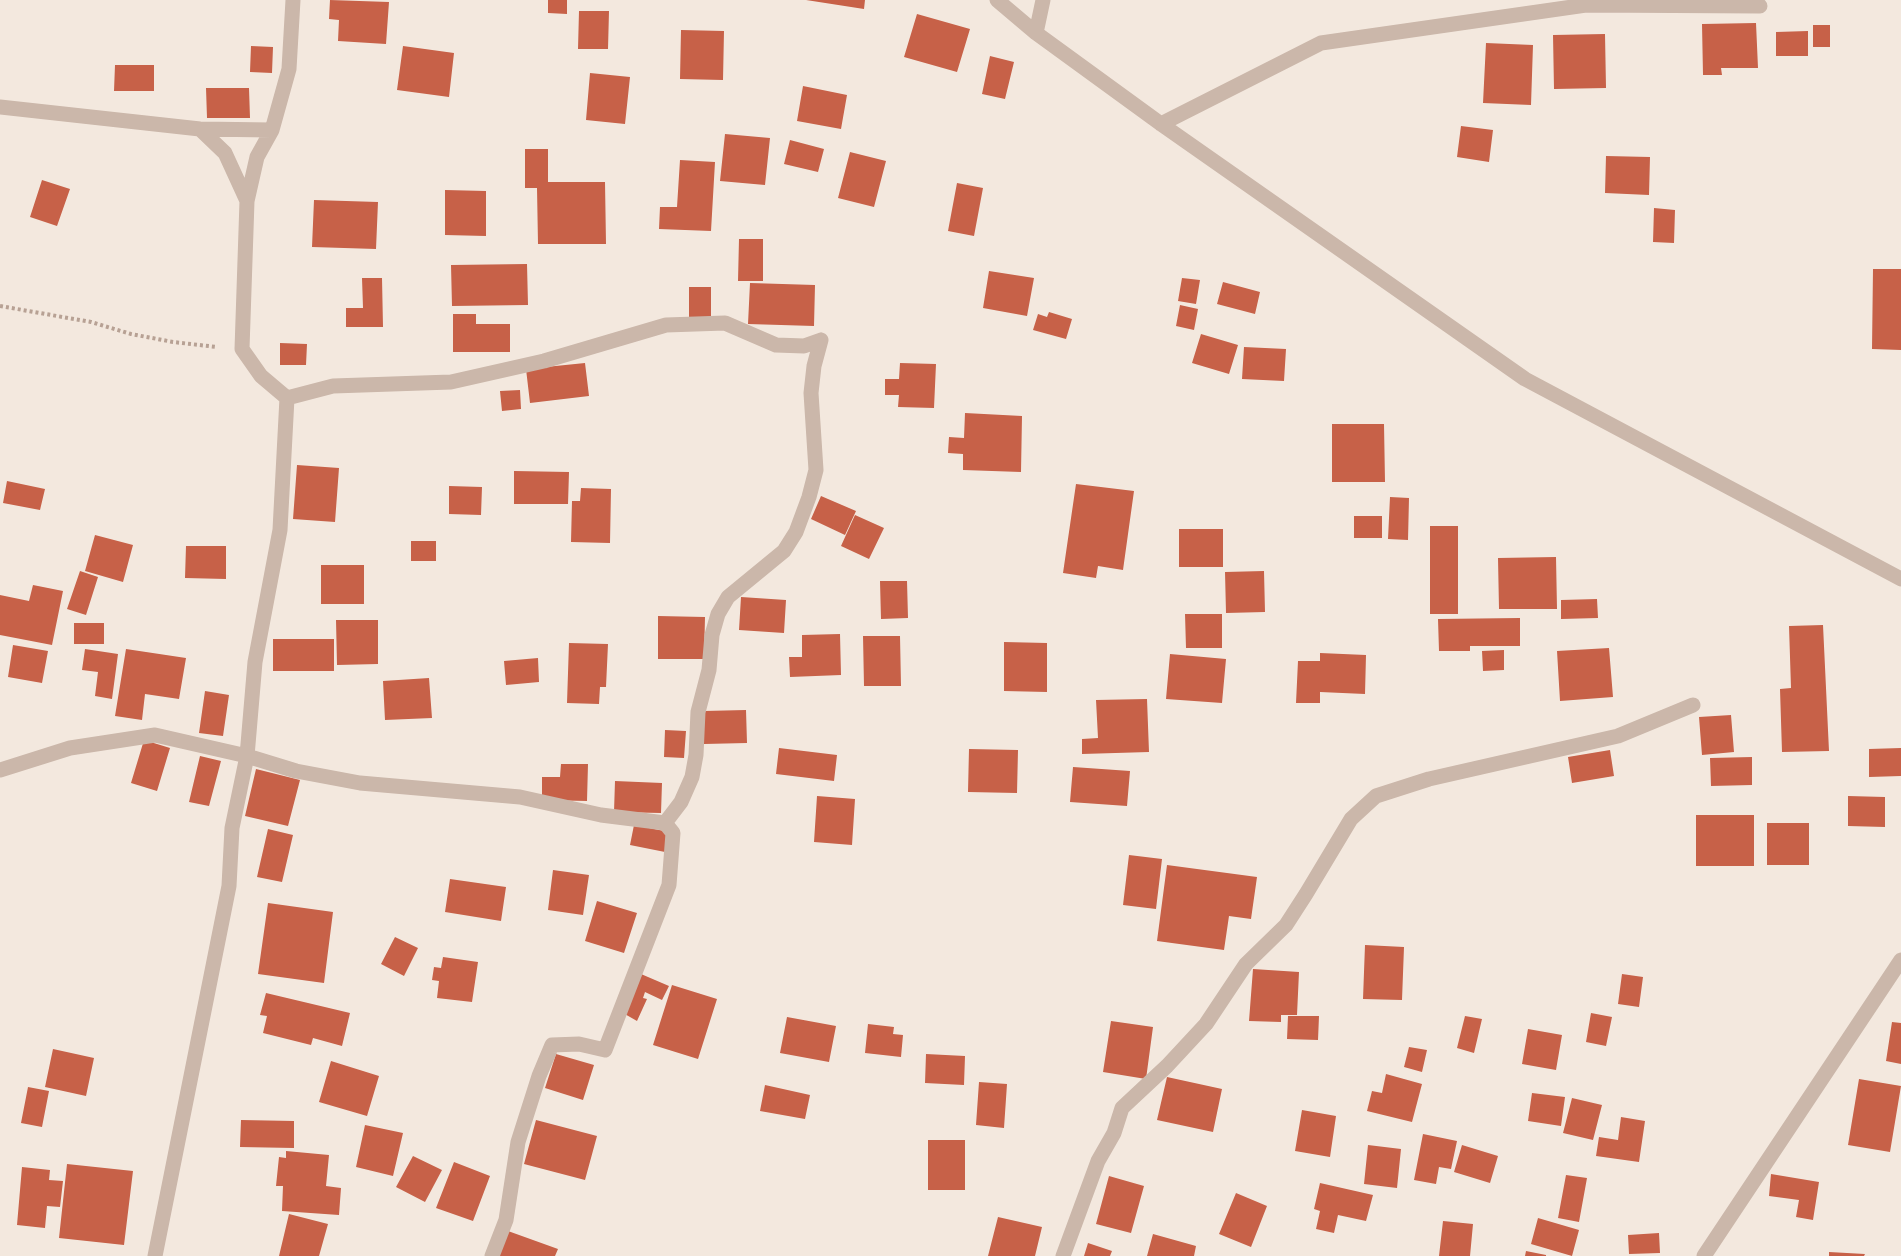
<!DOCTYPE html>
<style>
body{margin:0}
canvas{display:block;background:#f3e8de}
</style>
<canvas width="1901" height="1256"></canvas>
<script>
const ctx = document.querySelector('canvas').getContext('2d');
ctx.lineJoin = 'round';
function paint(path, color) {
  ctx.fillStyle = color;
  ctx.fill(path, 'evenodd');
}
function toPath(rows) {
  const path = new Path2D();
  for (const r of rows) {
    path.moveTo(r[0], r[1]);
    for (let i = 2; i < r.length; i += 2) path.lineTo(r[i], r[i + 1]);
  }
  return path;
}
function trace(path, color, width, dash) {
  ctx.strokeStyle = color;
  ctx.lineWidth = width;
  ctx.lineCap = dash ? 'butt' : 'round';
  ctx.setLineDash(dash || []);
  ctx.stroke(path);
}
paint(toPath([
 [330,0,389,2,386,44,338,41,339,20,329,19],
 [548,0,567,0,567,14,548,13],
 [806,0,865,0,864,9],
 [579,11,609,11,608,49,578,49],
 [917,14,970,29,957,72,904,57],
 [1756,23,1758,68,1721,68,1722,75,1703,75,1702,24],
 [1813,25,1830,25,1830,47,1813,47],
 [681,30,724,31,723,80,680,79],
 [1808,31,1808,56,1776,56,1776,32],
 [1605,34,1606,88,1554,89,1553,35],
 [1486,43,1533,45,1531,105,1483,103],
 [251,46,273,47,272,73,250,72],
 [403,46,454,53,449,97,397,90],
 [990,56,1014,62,1005,99,982,94],
 [115,65,154,65,154,91,114,91],
 [590,73,630,77,625,124,586,120],
 [803,86,847,95,841,129,797,121],
 [206,88,249,88,250,118,207,118],
 [1461,126,1493,130,1489,162,1457,157],
 [725,134,770,138,765,185,720,181],
 [790,140,824,149,818,172,784,164],
 [525,149,548,149,548,182,605,182,606,244,538,244,537,188,525,188],
 [850,152,886,161,874,207,838,198],
 [1606,156,1650,157,1649,195,1605,193],
 [680,160,715,162,711,231,659,229,660,207,677,207],
 [42,180,70,189,57,226,30,217],
 [957,183,983,188,974,236,948,231],
 [445,190,486,191,486,236,445,235],
 [314,200,378,202,376,249,312,247],
 [1654,208,1675,210,1674,243,1653,242],
 [739,239,763,239,763,281,738,281],
 [527,264,528,305,452,306,451,265],
 [1873,269,1901,269,1901,350,1872,349],
 [989,271,1034,278,1027,316,983,308],
 [362,278,382,278,383,327,346,327,346,308,363,308],
 [1182,278,1200,280,1196,304,1178,301],
 [1223,282,1260,292,1255,314,1217,304],
 [750,283,815,285,814,326,748,324],
 [689,287,711,287,711,317,689,317],
 [1180,305,1198,309,1194,330,1176,326],
 [1049,312,1072,319,1066,339,1033,330,1038,314,1047,317],
 [453,314,476,314,476,324,510,324,510,352,453,352],
 [1201,334,1238,345,1229,374,1192,363],
 [280,343,307,344,306,365,280,365],
 [1244,347,1286,349,1284,381,1242,379],
 [585,363,589,396,530,403,526,369],
 [900,363,936,364,934,408,898,407,899,395,885,395,885,379,899,379],
 [520,390,521,409,502,411,500,391],
 [965,413,1022,416,1021,472,963,470,963,454,948,453,949,437,964,438],
 [1332,424,1384,424,1385,482,1332,482],
 [297,465,339,468,335,522,293,519],
 [514,471,569,472,568,504,514,504],
 [7,481,45,489,40,510,3,503],
 [1076,484,1134,491,1123,570,1098,566,1096,578,1063,573],
 [449,486,482,487,481,515,449,514],
 [581,488,611,489,610,543,571,542,572,501,580,501],
 [821,496,856,511,845,535,811,519],
 [1390,497,1409,498,1408,540,1388,539],
 [855,515,884,528,869,559,841,546],
 [1354,516,1382,516,1382,538,1354,538],
 [1430,526,1458,526,1458,614,1430,614],
 [1179,529,1223,529,1223,567,1179,567],
 [95,535,133,545,123,582,85,571],
 [411,541,436,541,436,561,411,561],
 [186,546,226,546,226,579,185,578],
 [1556,557,1557,609,1499,609,1498,558],
 [321,565,364,565,364,604,321,604],
 [80,571,98,577,86,615,67,609],
 [1264,571,1265,612,1226,613,1225,572],
 [880,581,907,581,908,618,881,619],
 [33,585,63,591,52,645,0,635,0,595,29,601],
 [741,597,786,600,784,633,739,630],
 [1597,599,1598,618,1561,619,1561,600],
 [1185,614,1222,614,1222,648,1186,648],
 [658,616,705,617,704,659,658,659],
 [1520,618,1520,646,1470,646,1470,651,1439,651,1438,619],
 [336,620,378,620,378,664,337,665],
 [74,623,104,623,104,644,74,644],
 [1823,625,1829,751,1782,752,1780,689,1791,688,1789,626],
 [840,634,841,675,790,677,789,657,802,657,802,635],
 [863,636,900,636,901,686,864,686],
 [273,639,334,639,334,671,273,671],
 [1004,642,1047,643,1047,692,1004,691],
 [569,643,608,644,606,687,600,687,599,704,567,703],
 [13,645,48,651,42,683,8,677],
 [1609,648,1613,697,1560,701,1557,651],
 [85,649,118,654,112,699,95,696,98,672,82,670],
 [126,649,186,658,179,699,145,694,142,720,115,716],
 [1504,650,1504,670,1483,671,1482,651],
 [1320,653,1366,655,1365,694,1320,692,1320,703,1296,703,1298,661,1320,661],
 [1170,654,1226,659,1222,703,1166,699],
 [538,658,539,682,506,685,504,661],
 [429,678,432,718,385,720,383,681],
 [205,691,229,695,223,736,199,733],
 [1147,699,1149,752,1082,754,1082,739,1098,738,1096,700],
 [746,710,747,743,704,744,704,711],
 [1731,715,1734,752,1702,755,1699,717],
 [665,730,686,731,684,758,664,757],
 [144,740,170,748,157,791,131,783],
 [779,748,837,755,834,781,776,774],
 [1901,748,1901,776,1869,777,1869,749],
 [969,749,1018,750,1017,793,968,792],
 [1610,750,1614,776,1572,783,1568,757],
 [200,756,221,761,209,806,189,802],
 [1752,757,1752,785,1711,786,1710,758],
 [561,764,588,764,587,801,542,800,542,777,560,777],
 [1073,767,1130,771,1127,806,1070,802],
 [256,769,300,780,288,826,245,816],
 [615,781,662,783,661,813,614,812],
 [817,796,855,799,852,845,814,842],
 [1848,796,1885,797,1885,827,1848,826],
 [1696,815,1754,815,1754,866,1696,866],
 [1767,823,1809,823,1809,865,1767,865],
 [634,825,669,832,665,852,630,845],
 [268,829,293,835,282,882,257,877],
 [1129,855,1162,859,1156,909,1123,905],
 [1167,865,1257,877,1251,919,1229,916,1224,950,1157,941],
 [553,870,589,875,583,915,548,910],
 [450,879,506,887,501,921,445,912],
 [597,901,637,913,624,953,585,941],
 [268,903,333,912,324,983,258,974],
 [395,937,418,948,404,976,381,964],
 [1365,945,1404,947,1402,1000,1363,999],
 [443,957,478,962,472,1002,437,998,439,981,432,980,434,967,441,968],
 [1253,969,1299,972,1297,1015,1281,1015,1281,1022,1249,1021],
 [641,974,669,986,662,1000,645,992,643,998,647,999,637,1021,623,1013],
 [1622,974,1643,977,1639,1007,1618,1004],
 [672,985,717,999,698,1059,653,1045],
 [266,993,350,1013,342,1046,313,1038,311,1045,263,1033,267,1016,260,1015],
 [1591,1013,1612,1017,1606,1046,1586,1042],
 [1288,1016,1319,1016,1318,1040,1287,1039],
 [1465,1016,1482,1019,1474,1053,1457,1048],
 [787,1017,836,1026,829,1062,780,1053],
 [1111,1021,1153,1027,1146,1079,1103,1072],
 [1892,1022,1901,1023,1901,1064,1886,1061],
 [868,1024,894,1027,893,1034,903,1035,901,1057,865,1053],
 [1528,1029,1562,1035,1556,1070,1522,1064],
 [1409,1047,1427,1050,1422,1072,1404,1067],
 [53,1049,94,1058,86,1096,45,1087],
 [556,1054,594,1065,583,1100,545,1088],
 [926,1054,965,1056,964,1085,925,1083],
 [331,1061,379,1076,367,1116,319,1102],
 [1386,1074,1422,1084,1412,1122,1367,1111,1372,1091,1382,1093],
 [1167,1077,1222,1089,1213,1132,1157,1120],
 [1859,1079,1901,1086,1890,1152,1848,1145],
 [979,1082,1007,1084,1004,1128,976,1125],
 [765,1085,810,1095,805,1119,760,1111],
 [28,1087,49,1091,42,1127,21,1123],
 [1532,1093,1565,1097,1561,1126,1528,1121],
 [1572,1098,1602,1105,1593,1140,1563,1133],
 [1302,1110,1336,1116,1330,1157,1295,1151],
 [1621,1117,1645,1121,1639,1162,1596,1156,1599,1137,1618,1140],
 [241,1120,294,1121,294,1148,240,1147],
 [536,1120,597,1136,585,1180,524,1164],
 [365,1125,403,1133,393,1176,356,1167],
 [1423,1134,1457,1141,1451,1169,1439,1167,1436,1184,1414,1180],
 [928,1140,965,1140,965,1190,928,1190],
 [1368,1145,1401,1149,1397,1188,1364,1184],
 [1462,1145,1498,1156,1490,1183,1454,1172],
 [286,1151,329,1155,326,1186,341,1188,339,1215,282,1211,283,1186,276,1186,279,1157,286,1158],
 [413,1156,442,1170,425,1202,396,1187],
 [454,1162,490,1176,473,1221,436,1208],
 [67,1164,133,1171,124,1245,59,1238],
 [22,1167,50,1170,49,1180,63,1181,60,1207,47,1206,45,1228,17,1225],
 [1771,1174,1819,1182,1813,1220,1796,1217,1799,1200,1769,1196],
 [1566,1175,1587,1178,1579,1222,1558,1218],
 [1109,1176,1144,1186,1131,1233,1096,1224],
 [1320,1183,1373,1195,1366,1221,1338,1215,1334,1233,1316,1229,1320,1211,1314,1209],
 [1236,1193,1267,1206,1251,1247,1219,1234],
 [289,1214,328,1224,319,1256,279,1256],
 [998,1217,1042,1227,1035,1256,988,1256],
 [1538,1218,1579,1230,1572,1256,1531,1244],
 [1443,1221,1473,1224,1470,1256,1439,1256],
 [508,1231,558,1249,555,1256,499,1256],
 [1659,1233,1660,1253,1629,1254,1628,1235],
 [1153,1234,1196,1246,1194,1256,1147,1256],
 [1088,1243,1112,1251,1110,1256,1084,1256],
 [1526,1251,1546,1255,1546,1256,1525,1256],
 [1829,1252,1865,1254,1864,1256,1829,1256]
]), '#c76148');
trace(toPath([
 [0,306,91,322,131,334,173,342,217,347]
]), '#b7a194', 4, [3, 3]);
trace(toPath([
 [997,0,1036,33,1161,124,1525,379,1901,579],
 [1036,33,1043,0],
 [0,107,200,129,272,130],
 [1161,124,1321,43,1586,5,1760,6],
 [200,129,225,153,247,201],
 [287,398,333,386,451,382,544,361,666,325,725,323,776,345,804,346,821,340],
 [0,770,70,748,155,735,247,756,296,771,360,783,520,797,601,815,665,823,673,833,669,885,605,1050,579,1044,552,1045,539,1076,518,1142,506,1220,492,1256],
 [665,823,681,802,692,777,696,755,698,712,709,670,712,635,718,614,728,597,784,551,796,532,809,497,816,470,811,393,814,366,821,340],
 [155,1256,229,886,232,828,247,756,255,662,280,530,287,398,261,376,242,349,247,201,257,157,272,130,289,69,293,0],
 [1063,1256,1098,1161,1114,1133,1122,1108,1167,1066,1206,1024,1246,964,1286,925,1306,894,1351,819,1376,796,1429,779,1618,736,1693,705],
 [1704,1256,1901,960]
]), '#cbb7aa', 15);
</script>
